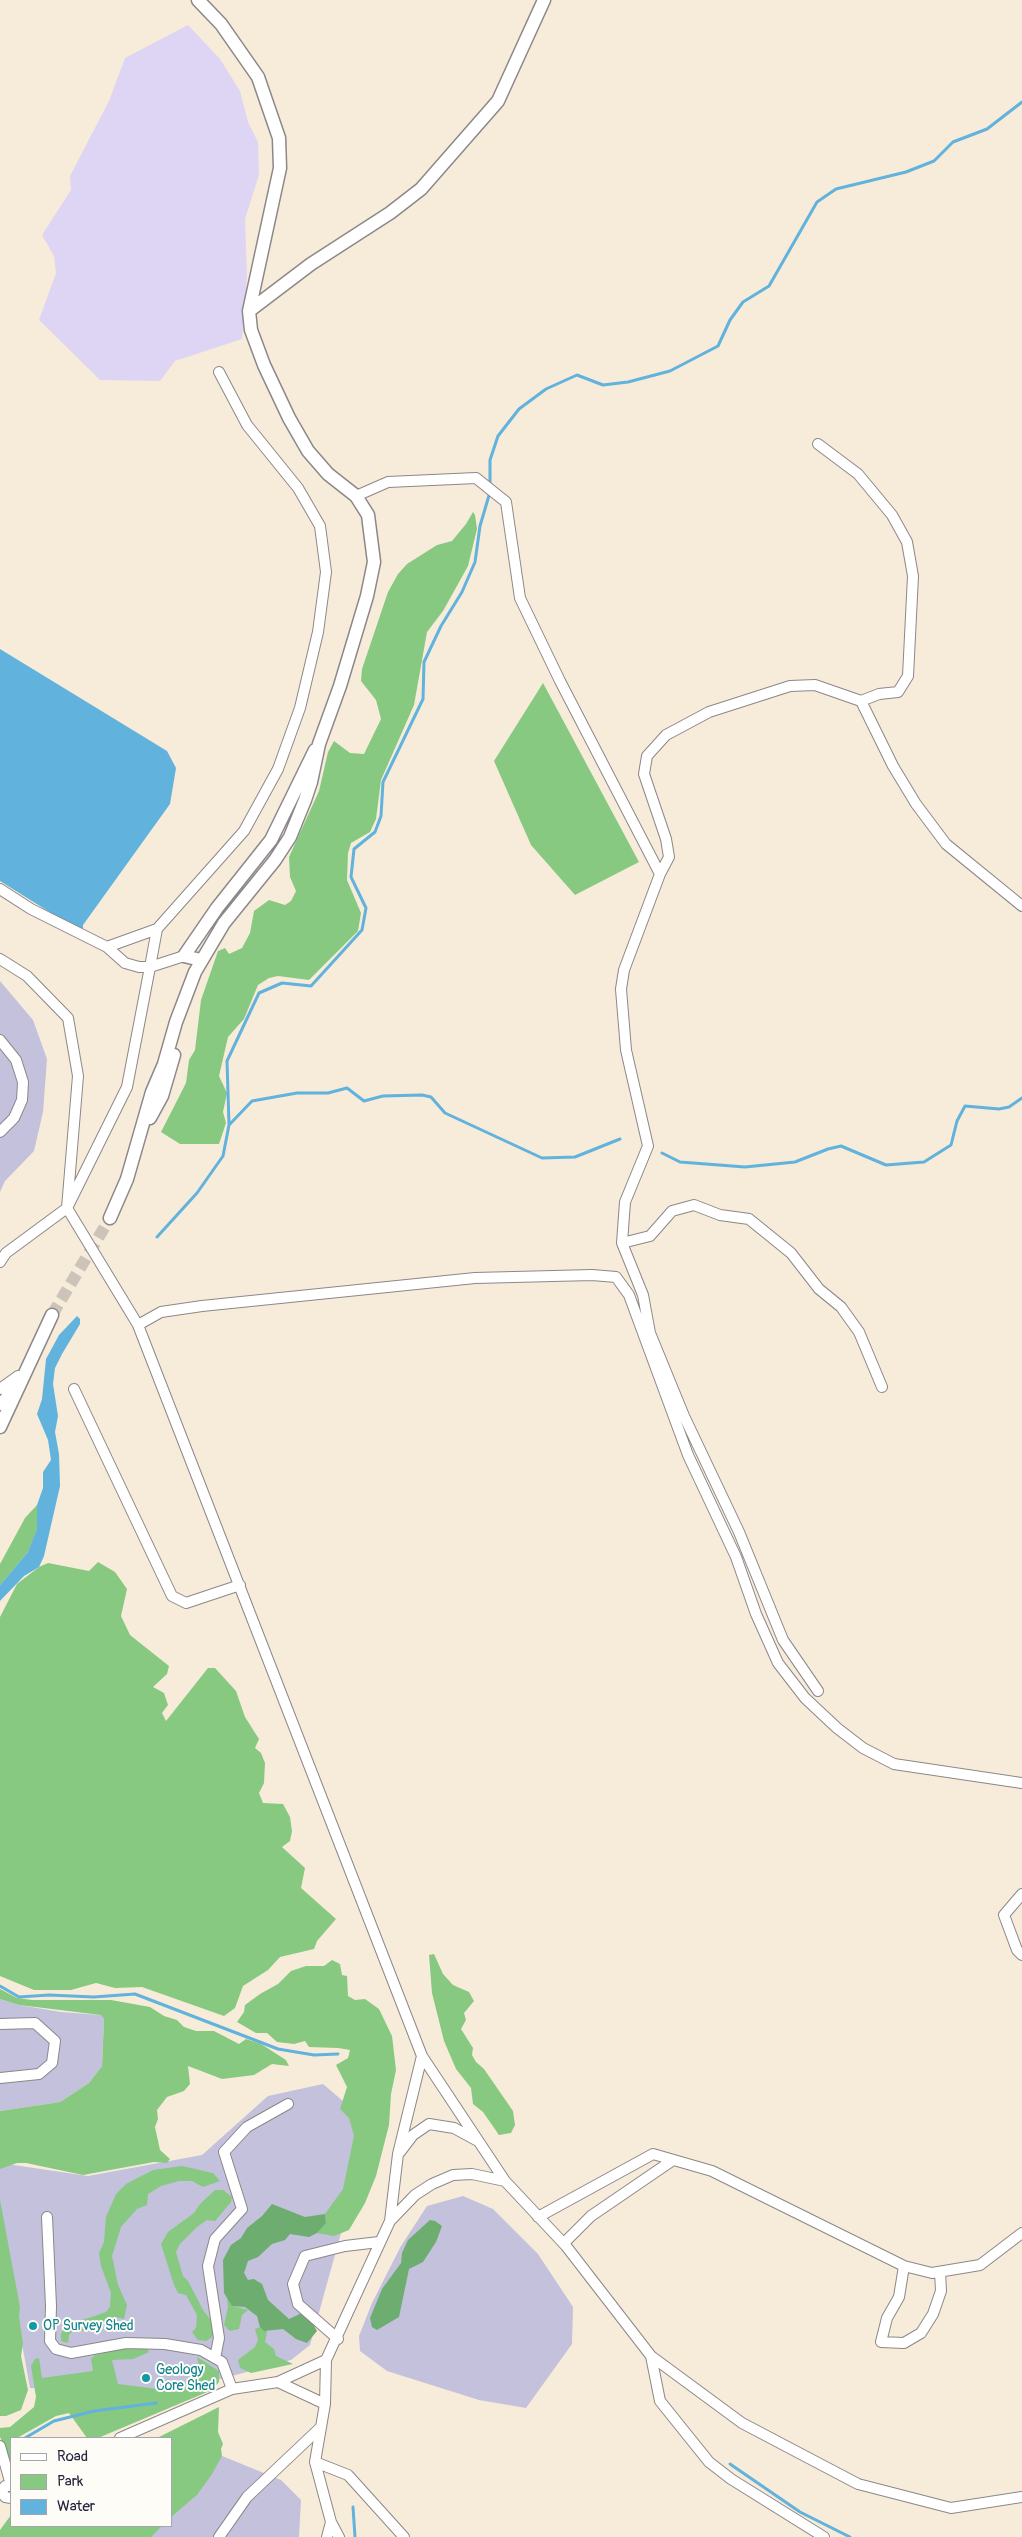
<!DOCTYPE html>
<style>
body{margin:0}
#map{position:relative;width:1022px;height:2537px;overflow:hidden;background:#f7ecd9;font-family:Pangolin,sans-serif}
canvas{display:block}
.legend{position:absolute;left:10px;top:2437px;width:162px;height:90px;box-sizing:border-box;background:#fdfcf7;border:1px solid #a5a5ac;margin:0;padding:6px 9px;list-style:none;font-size:15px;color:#22223b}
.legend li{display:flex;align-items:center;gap:10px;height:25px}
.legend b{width:25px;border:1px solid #a5a5ac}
</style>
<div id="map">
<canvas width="1022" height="2537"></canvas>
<ul class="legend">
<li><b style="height:6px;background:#fff"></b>Road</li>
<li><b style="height:14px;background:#87c981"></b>Park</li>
<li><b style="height:14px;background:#61b2dc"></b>Water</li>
</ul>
</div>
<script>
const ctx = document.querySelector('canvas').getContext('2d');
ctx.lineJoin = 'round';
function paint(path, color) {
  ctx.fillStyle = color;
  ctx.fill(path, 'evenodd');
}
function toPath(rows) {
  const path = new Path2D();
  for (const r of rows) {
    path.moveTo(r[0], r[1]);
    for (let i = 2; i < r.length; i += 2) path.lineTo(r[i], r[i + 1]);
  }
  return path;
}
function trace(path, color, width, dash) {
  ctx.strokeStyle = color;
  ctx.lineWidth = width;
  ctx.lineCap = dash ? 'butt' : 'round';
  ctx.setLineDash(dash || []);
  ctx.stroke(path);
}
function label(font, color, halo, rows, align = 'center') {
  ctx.font = font + ' Pangolin,sans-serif';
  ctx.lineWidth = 4;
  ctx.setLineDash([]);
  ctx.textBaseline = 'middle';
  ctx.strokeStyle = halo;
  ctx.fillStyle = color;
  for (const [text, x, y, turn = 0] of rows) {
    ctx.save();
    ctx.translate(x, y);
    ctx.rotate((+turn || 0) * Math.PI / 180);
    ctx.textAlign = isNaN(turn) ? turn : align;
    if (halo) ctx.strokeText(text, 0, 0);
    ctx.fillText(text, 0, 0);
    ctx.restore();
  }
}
paint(toPath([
 [188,25,220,59,240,91,248,122,258,142,259,175,245,219,247,276,242,339,175,361,160,381,100,380,39,320,56,273,54,256,42,235,71,190,70,176,109,101,125,58]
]), '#ded5f5');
paint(toPath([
 [0,981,33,1020,47,1059,43,1112,34,1151,5,1181,0,1192],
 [0,1999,19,2005,61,2012,101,2015,104,2019,102,2066,89,2083,60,2102,0,2111],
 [323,2084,357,2113,367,2139,310,2345,291,2360,169,2393,30,2388,0,2221,0,2166,7,2164,88,2176,202,2155,268,2096],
 [463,2196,493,2209,538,2254,573,2307,572,2344,526,2408,479,2400,387,2371,360,2351,359,2336,372,2303,401,2246,427,2206],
 [222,2456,281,2480,301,2500,299,2537,144,2537,154,2526,171,2526,171,2514,190,2501]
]), '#c3c1db');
paint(toPath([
 [473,512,475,515,477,529,468,566,443,611,427,632,414,705,381,780,376,819,370,832,351,843,348,853,347,880,361,913,358,931,309,980,278,976,269,978,258,985,244,1019,228,1037,219,1076,227,1093,223,1112,226,1123,219,1144,180,1144,161,1132,186,1083,189,1060,195,1050,201,1000,218,951,225,948,229,954,242,948,250,933,254,911,269,900,285,905,291,901,296,891,290,877,289,857,319,791,328,752,334,741,350,753,364,754,381,719,376,700,361,681,362,669,388,592,398,574,407,564,437,545,452,541,466,524],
 [543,683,639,862,575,895,531,845,494,761],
 [37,1505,37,1529,32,1543,28,1552,0,1585,0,1564,25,1518],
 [98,1562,115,1572,127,1589,121,1616,130,1635,169,1666,167,1674,153,1687,164,1693,168,1705,162,1713,166,1721,208,1668,215,1668,236,1691,245,1717,259,1739,255,1748,261,1753,265,1763,264,1783,259,1793,263,1803,283,1804,290,1817,292,1831,290,1841,282,1847,305,1868,301,1888,336,1919,317,1941,314,1949,280,1957,268,1970,243,1986,235,2008,224,2016,142,1987,115,1988,96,1983,71,1990,34,1990,0,1976,0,1617,17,1584,39,1567,48,1563,89,1571],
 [434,1954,443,1974,453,1985,469,1992,474,2001,464,2013,466,2020,461,2029,473,2048,472,2055,476,2062,484,2069,513,2111,515,2125,511,2133,499,2135,483,2112,473,2104,471,2088,456,2069,444,2041,432,1993,429,1955],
 [332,1960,340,1964,342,1975,347,1976,348,1996,355,2000,365,1999,379,2009,392,2036,396,2070,391,2094,389,2125,376,2176,365,2203,349,2230,334,2236,317,2233,326,2223,325,2214,343,2189,354,2136,349,2118,340,2109,347,2087,336,2065,348,2058,350,2050,338,2048,309,2047,305,2041,294,2044,277,2042,267,2033,256,2033,237,2022,244,2012,245,2005,260,1994,278,1984,291,1971,306,1966,324,1966],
 [0,1989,17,1998,32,2000,111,2000,150,2007,164,2016,177,2020,184,2027,196,2031,214,2031,239,2044,246,2039,261,2044,286,2060,289,2066,272,2064,254,2075,222,2079,188,2066,190,2084,184,2091,167,2097,157,2110,158,2119,155,2127,160,2150,170,2159,167,2163,154,2162,83,2175,26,2163,17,2163,0,2169,0,2111,60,2102,89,2083,102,2066,104,2019,101,2015,19,2005,0,1999],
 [182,2166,213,2173,220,2181,203,2187,192,2181,179,2181,161,2186,148,2194,147,2205,137,2209,121,2227,112,2256,118,2285,127,2305,124,2319,116,2317,98,2326,89,2325,83,2331,73,2331,69,2335,68,2343,61,2341,61,2334,65,2325,95,2316,106,2312,110,2307,111,2293,101,2266,99,2253,104,2242,106,2217,116,2194,126,2184,153,2170],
 [215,2190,223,2190,232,2197,231,2202,215,2221,207,2220,197,2227,180,2244,176,2252,183,2276,188,2281,203,2310,210,2319,214,2331,212,2337,206,2341,198,2340,192,2332,196,2328,197,2315,186,2295,178,2293,174,2285,161,2244,168,2232,194,2213,200,2204],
 [0,2200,20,2307,19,2316,23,2344,21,2356,28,2390,21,2410,6,2416,0,2416],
 [227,2297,232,2306,248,2310,242,2315,239,2329,230,2331,224,2325,228,2307],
 [260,2327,267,2331,265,2342,274,2349,276,2356,293,2364,251,2373,240,2368,238,2360,255,2347,258,2340,255,2329],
 [121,2348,147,2349,149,2352,133,2359,112,2360,118,2384,181,2392,199,2373,200,2369,197,2357,219,2371,219,2382,212,2390,98,2438,87,2438,69,2413,56,2416,17,2438,11,2438,10,2459,0,2437,0,2428,10,2427,34,2407,36,2397,31,2366,35,2359,39,2358,42,2378,93,2371,91,2359,95,2355],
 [219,2407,218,2432,223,2444,221,2449,222,2456,212,2474,197,2495,171,2517,171,2438,157,2438],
 [11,2515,11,2526,162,2526,151,2537,0,2537,0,2530]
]), '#87c981');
paint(toPath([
 [272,2204,305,2217,325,2214,326,2223,317,2233,309,2237,290,2234,285,2240,272,2244,258,2257,248,2261,244,2273,248,2280,254,2279,262,2284,268,2300,289,2319,302,2313,309,2317,317,2331,307,2343,296,2339,283,2329,264,2331,260,2327,257,2316,245,2307,232,2306,224,2293,223,2260,231,2245,241,2238,247,2228,262,2216],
 [430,2220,435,2221,442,2226,436,2242,423,2262,409,2269,399,2317,377,2330,372,2327,370,2318,382,2289,401,2263,402,2253,408,2240]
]), '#6dad6f');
paint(toPath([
 [0,649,167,751,176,768,170,804,83,925,83,933,0,881],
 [77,1316,80,1319,80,1324,62,1354,55,1368,53,1384,58,1416,55,1432,59,1454,60,1486,44,1556,39,1567,24,1576,0,1601,0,1585,28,1552,37,1529,37,1505,43,1488,43,1472,51,1460,48,1440,37,1414,42,1399,46,1359,59,1335]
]), '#61b2dc');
trace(toPath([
 [490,486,490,460,498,436,519,409,546,389,577,375,603,385,628,382,670,371,718,346,730,320,743,302,769,286,817,202,836,189,906,172,934,161,953,142,987,129,1022,102],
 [230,1124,252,1101,297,1093,328,1093,347,1088,364,1101,383,1096,422,1095,431,1097,445,1113,542,1158,575,1157,620,1139],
 [662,1153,680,1162,745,1167,795,1162,828,1149,841,1146,886,1165,924,1162,951,1145,957,1121,965,1106,999,1109,1009,1107,1022,1098],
 [157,1237,197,1193,223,1156,229,1125,227,1061,259,993,282,983,311,986,362,930,366,908,351,877,354,849,375,832,381,816,383,782,423,699,424,662,441,626,462,592,475,562,480,526,490,492],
 [0,1986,19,1997,49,1995,94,1997,135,1994,278,2049,314,2055,338,2054],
 [25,2438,54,2421,94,2411,156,2403],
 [730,2464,800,2512,850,2537],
 [353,2507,355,2537]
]), '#61b2dc', 3);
trace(toPath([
 [52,1315,110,1218]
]), '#ccc4b9', 12, [12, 6]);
const minor = toPath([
 [356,496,388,482,476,478,506,502,520,598,560,681,660,874,624,970,621,989,626,1050,648,1146,625,1202,622,1243,643,1295,650,1333,684,1416,739,1532,783,1640,818,1691],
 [861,701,893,766,916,804,946,844,1022,906],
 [660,874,669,857,666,839,644,774,647,756,666,735,709,712,790,686,815,685,861,701,879,694,898,692,908,676,913,576,907,542,892,515,858,474,818,444],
 [0,889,31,909,107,947,125,963,139,967,150,967,157,929],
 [107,947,157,929,244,831,278,769,300,708,318,632,326,572,320,526,298,488,247,425,219,372],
 [0,959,27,976,68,1018,78,1076,67,1208,138,1325,422,2056,505,2181,566,2246,651,2356,742,2423,858,2484,951,2508,1022,2497],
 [0,1040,16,1060,23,1082,22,1100,14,1118,0,1132],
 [622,1243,650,1236,672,1211,694,1205,720,1215,749,1219,791,1253,819,1289,841,1307,859,1332,882,1387],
 [0,1262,6,1253,67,1208,127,1087,150,967,184,956],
 [138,1325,161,1312,202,1306,475,1278,592,1275,616,1277,629,1295,688,1455,736,1557,756,1614,778,1663,805,1698,837,1728,863,1748,894,1764,1022,1783],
 [0,1389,18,1376],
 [74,1389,172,1596,186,1603,240,1585],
 [0,1405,17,1382],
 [1022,1894,1004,1915,1017,1950,1022,1955],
 [0,2024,35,2023,55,2041,52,2063,39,2074,0,2078],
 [400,2152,413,2135,429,2124,454,2128,478,2141],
 [47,2217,51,2306,50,2341,56,2349,71,2353,126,2343,165,2344,201,2350,222,2362,232,2389],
 [538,2217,653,2154,712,2171,904,2266,932,2273,980,2265,1022,2233],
 [390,2221,415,2195,432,2184,453,2175,472,2174,505,2181],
 [564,2243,591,2216,673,2160],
 [904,2266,899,2297,887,2318,881,2342,904,2343,921,2333,933,2314,941,2291,940,2272],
 [338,2339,298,2304,293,2284,305,2256,345,2246,379,2242],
 [651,2356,660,2401,709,2462,731,2479,824,2537],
 [215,2358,219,2338,208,2266,215,2239,242,2209,224,2152,247,2127,288,2104],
 [278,2382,325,2404],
 [120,2438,232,2389,278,2382,326,2360],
 [0,2446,11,2485],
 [315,2462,348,2475,404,2537],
 [11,2486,5,2486,2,2492,5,2497,11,2498],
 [219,2537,247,2497,321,2427],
 [327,2537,331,2522],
 [339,2537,331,2522,315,2462,325,2404,326,2360,390,2221,398,2154,422,2056]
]);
const tertiary = toPath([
 [249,311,311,264,390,213,421,189,498,101,544,0],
 [201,960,184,956,217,908,271,840,315,750],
 [150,1118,162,1096,174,1055],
 [110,1218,127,1179,152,1092,164,1064,176,1022,195,972,224,923,275,860,290,837,305,800,311,782,319,744,340,686,367,596,374,562,368,515,356,496,328,474,308,451,289,418,264,365,251,330,249,311,280,168,279,138,258,77,221,24,198,0],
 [0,1427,52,1315]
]);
trace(minor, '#8c878a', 12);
trace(tertiary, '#8c878a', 15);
trace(minor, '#fff', 10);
trace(tertiary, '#fff', 12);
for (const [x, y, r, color] of [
 [33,2326,5,"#0f9aa8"],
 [146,2378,5,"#0f9aa8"]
]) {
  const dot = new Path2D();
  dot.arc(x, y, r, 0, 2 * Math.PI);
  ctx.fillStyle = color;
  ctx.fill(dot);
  trace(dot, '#fdfcf7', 2);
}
label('14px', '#0d838f', '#fdfcf7', [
 ["OP Survey Shed",43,2326],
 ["Geology",156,2370],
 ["Core Shed",156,2386]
], 'left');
</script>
